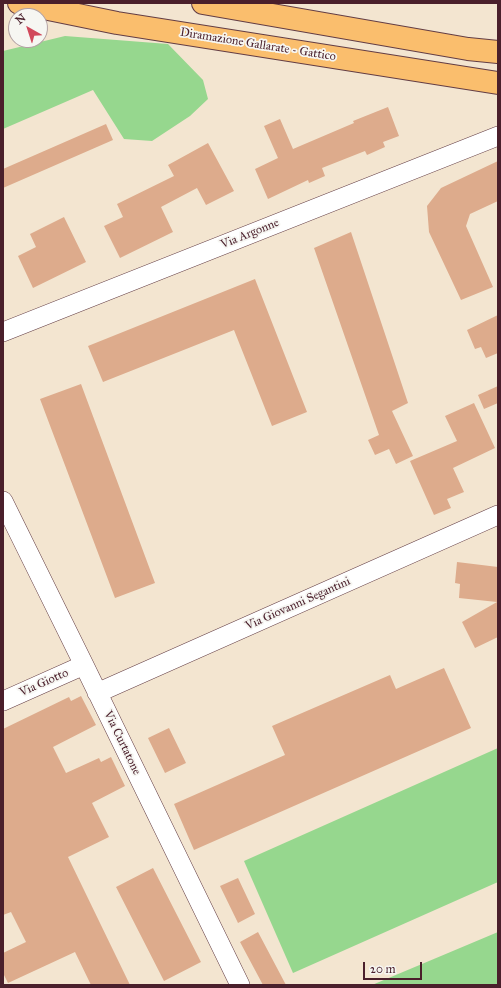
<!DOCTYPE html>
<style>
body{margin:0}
#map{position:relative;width:501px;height:988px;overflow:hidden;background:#f3e5d0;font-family:"IM FELL Great Primer",serif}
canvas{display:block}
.frame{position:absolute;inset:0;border:4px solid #4a1f2b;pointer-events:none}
.north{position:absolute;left:8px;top:8px;width:40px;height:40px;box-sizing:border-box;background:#f6f6f2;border:1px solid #b1a0a2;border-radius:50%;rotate:321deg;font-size:11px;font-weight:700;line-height:16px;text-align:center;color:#4a1f2b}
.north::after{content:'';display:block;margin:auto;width:14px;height:18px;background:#d1495b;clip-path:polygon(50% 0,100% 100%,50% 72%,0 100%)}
.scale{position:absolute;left:363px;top:962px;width:59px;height:18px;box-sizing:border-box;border:2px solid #4a1f2b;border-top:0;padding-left:5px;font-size:12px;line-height:14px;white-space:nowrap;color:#4a1f2b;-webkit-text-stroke:3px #f6f6f2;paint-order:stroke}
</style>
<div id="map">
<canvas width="501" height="988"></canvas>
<div class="frame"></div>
<div class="north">N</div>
<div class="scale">20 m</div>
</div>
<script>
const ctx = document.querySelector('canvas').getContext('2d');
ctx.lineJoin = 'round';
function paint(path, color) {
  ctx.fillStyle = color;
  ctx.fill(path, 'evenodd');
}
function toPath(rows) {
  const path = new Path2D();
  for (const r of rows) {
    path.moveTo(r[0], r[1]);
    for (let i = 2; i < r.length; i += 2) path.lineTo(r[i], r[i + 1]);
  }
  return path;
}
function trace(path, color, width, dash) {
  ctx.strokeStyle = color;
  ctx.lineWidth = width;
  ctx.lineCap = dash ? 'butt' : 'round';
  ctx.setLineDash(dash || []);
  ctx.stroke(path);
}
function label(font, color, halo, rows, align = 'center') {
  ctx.font = font + ' "IM FELL Great Primer",serif';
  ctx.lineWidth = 3.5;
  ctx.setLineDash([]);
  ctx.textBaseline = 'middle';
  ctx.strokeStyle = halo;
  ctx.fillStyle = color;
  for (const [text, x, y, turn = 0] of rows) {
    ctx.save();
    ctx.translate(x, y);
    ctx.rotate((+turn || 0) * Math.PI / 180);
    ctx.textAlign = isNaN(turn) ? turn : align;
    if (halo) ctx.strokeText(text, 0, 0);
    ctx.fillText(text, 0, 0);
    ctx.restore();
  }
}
paint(toPath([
 [65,36,168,44,203,80,208,99,190,116,152,141,124,139,93,90,3,129,3,51],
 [498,748,498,882,293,973,244,861],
 [498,932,498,985,372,985]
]), '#96d78e');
paint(toPath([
 [388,107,399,136,383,142,385,147,367,155,365,151,322,168,325,176,309,183,308,180,268,199,255,169,278,158,264,126,280,119,293,149,354,123,353,121],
 [106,124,113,140,3,188,3,169],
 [208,143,234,191,206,205,197,188,161,207,173,232,120,258,104,226,123,217,117,204,174,176,168,165],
 [498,161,498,201,470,214,466,226,493,287,461,300,429,232,427,206,441,188],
 [64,217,86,262,33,288,18,256,36,247,30,234],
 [351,232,408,403,392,411,413,456,396,464,389,449,375,455,368,440,379,435,314,248],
 [255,279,307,412,272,426,234,330,103,382,88,346],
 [498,315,498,353,486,358,481,347,475,349,467,330],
 [81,384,155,583,115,598,40,399],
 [498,386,498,403,484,409,478,395],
 [474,403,495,448,453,468,464,492,447,499,451,508,434,515,410,461,457,441,445,416],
 [457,562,498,567,498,637,475,648,462,622,497,602,459,598,460,584,455,583],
 [444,668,471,728,194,850,174,804,285,755,272,726,390,675,396,689],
 [81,696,96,725,53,747,66,773,99,758,101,762,111,757,125,786,92,803,109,837,68,857,130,985,91,985,75,952,8,983,3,973,3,953,26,942,11,912,3,915,3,729,69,697,71,701],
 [169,728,186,763,165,773,148,738],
 [153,868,201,962,164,981,116,887],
 [238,878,255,914,238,923,220,886],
 [258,932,286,985,263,985,240,942]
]), '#ddab8c');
const street = toPath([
 [3,332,498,136],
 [3,501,84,665,240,985],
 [97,693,498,515],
 [3,701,84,665]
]);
const highway = toPath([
 [19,3,117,23,498,83],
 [203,3,468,49,498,52]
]);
trace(street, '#633d44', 20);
trace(highway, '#633d44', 24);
trace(street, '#fff', 19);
trace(highway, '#fabe6d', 22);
label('12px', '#4a1f2b', '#f6f6f2', [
 ["Diramazione Gallarate - Gattico",258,45,9],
 ["Via Argonne",250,234,-22],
 ["Via Giovanni Segantini",298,604,-24],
 ["Via Giotto",44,683,-24],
 ["Via Curtatone",122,743,64]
]);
</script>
